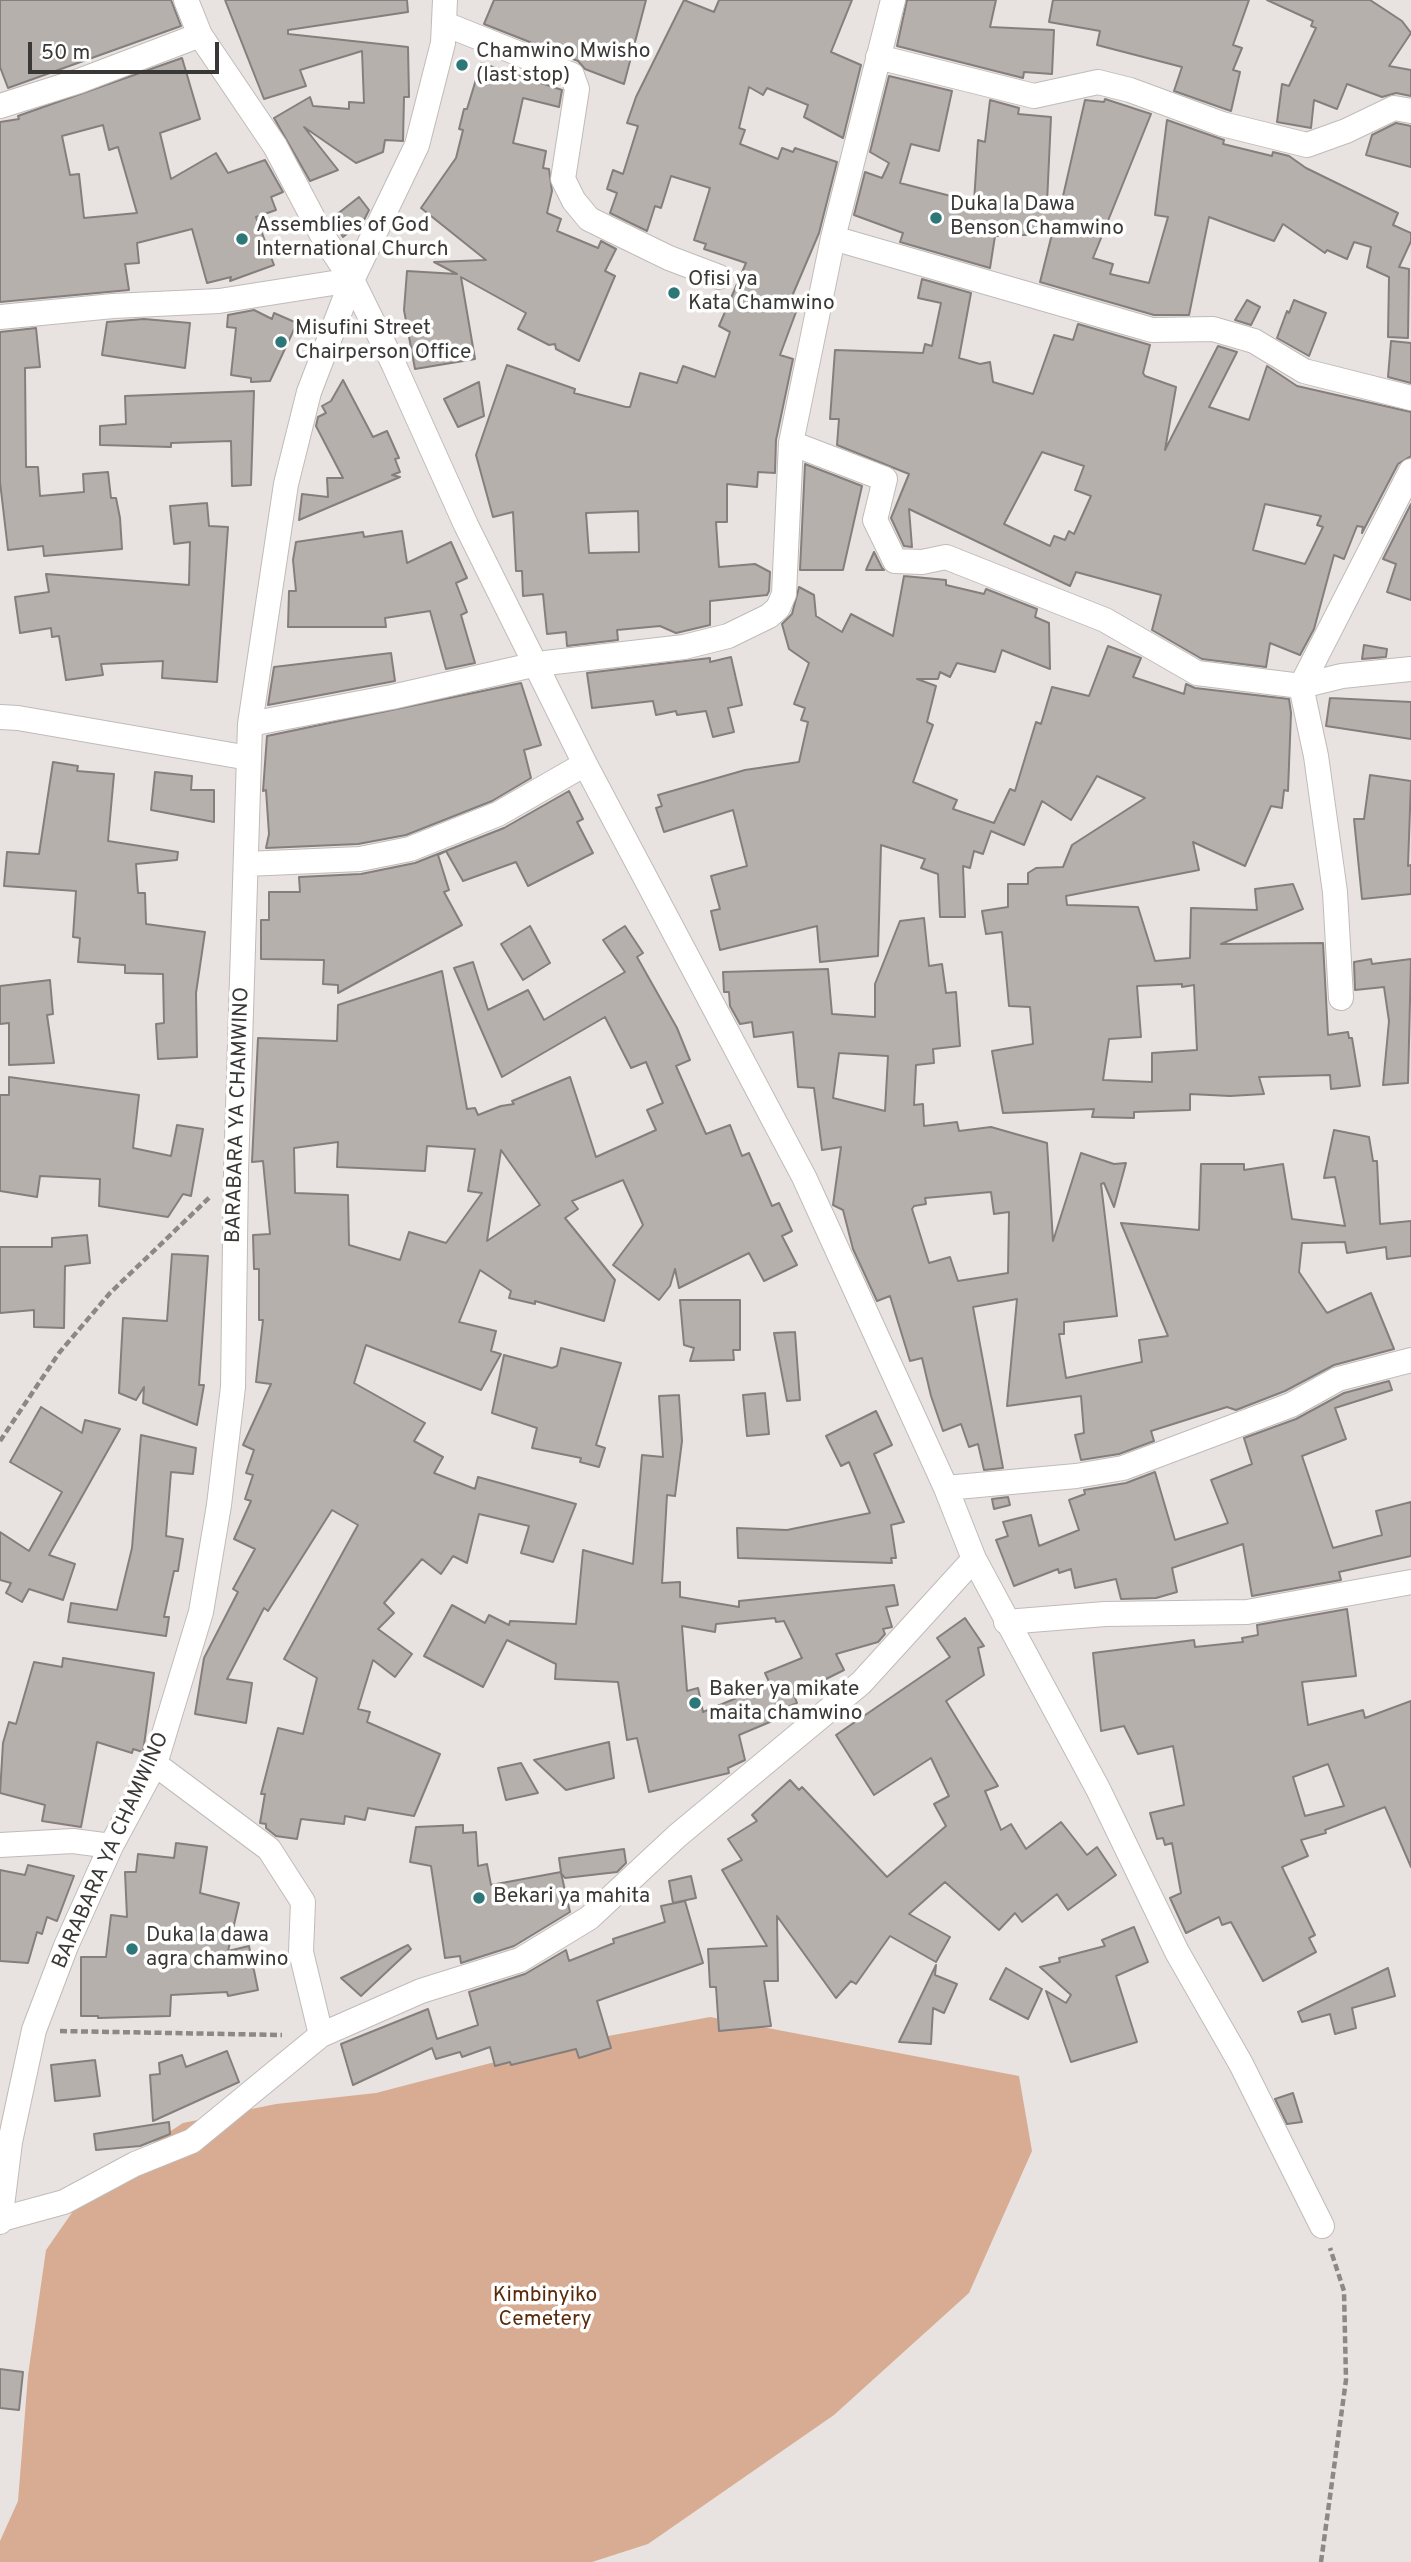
<!DOCTYPE html>
<style>
body{margin:0}
#map{position:relative;width:1411px;height:2562px;overflow:hidden;background:#e8e3e0;font-family:Overpass,sans-serif}
canvas{display:block}
.scale{position:absolute;left:28px;top:42px;width:191px;height:32px;box-sizing:border-box;border:4px solid #3a3836;border-top:0;padding-left:9px;font-size:21px;line-height:24px;white-space:nowrap;color:#3a3836;-webkit-text-stroke:5px #fff;paint-order:stroke}
</style>
<div id="map">
<canvas width="1411" height="2562"></canvas>
<div class="scale">50 m</div>
</div>
<script>
const ctx = document.querySelector('canvas').getContext('2d');
ctx.lineJoin = 'round';
function paint(path, color) {
  ctx.fillStyle = color;
  ctx.fill(path, 'evenodd');
}
function toPath(rows) {
  const path = new Path2D();
  for (const r of rows) {
    path.moveTo(r[0], r[1]);
    for (let i = 2; i < r.length; i += 2) path.lineTo(r[i], r[i + 1]);
  }
  return path;
}
function trace(path, color, width, dash) {
  ctx.strokeStyle = color;
  ctx.lineWidth = width;
  ctx.lineCap = dash ? 'butt' : 'round';
  ctx.setLineDash(dash || []);
  ctx.stroke(path);
}
function label(font, color, halo, rows, align = 'center') {
  ctx.font = font + ' Overpass,sans-serif';
  ctx.lineWidth = 7;
  ctx.setLineDash([]);
  ctx.textBaseline = 'middle';
  ctx.strokeStyle = halo;
  ctx.fillStyle = color;
  for (const [text, x, y, turn = 0] of rows) {
    ctx.save();
    ctx.translate(x, y);
    ctx.rotate((+turn || 0) * Math.PI / 180);
    ctx.textAlign = isNaN(turn) ? turn : align;
    if (halo) ctx.strokeText(text, 0, 0);
    ctx.fillText(text, 0, 0);
    ctx.restore();
  }
}
paint(toPath([
 [710,2017,1019,2076,1032,2151,969,2293,834,2415,648,2544,592,2562,0,2562,0,2541,18,2501,28,2375,46,2250,94,2181,183,2123,276,2104,376,2093,560,2045]
]), '#d7ac92');
const building = toPath([
 [0,0,171,0,181,26,8,88,0,67,0,0],
 [225,0,407,0,408,12,288,30,288,34,408,47,409,97,404,97,403,141,385,140,383,152,356,163,304,127,338,170,310,181,274,118,310,97,313,106,349,109,349,102,364,103,362,51,300,70,306,86,264,99,225,0],
 [494,0,646,0,624,84,585,69,578,61,484,24,494,0],
 [684,0,714,12,719,0,852,0,831,52,861,65,843,138,804,117,808,105,767,88,763,95,749,87,739,128,745,130,740,144,778,159,782,148,793,152,795,148,837,162,819,233,790,301,799,304,780,355,793,359,776,440,775,473,758,472,757,487,727,484,727,522,716,522,719,567,755,564,770,572,769,591,767,595,710,601,710,625,676,633,660,626,617,630,618,640,567,646,566,632,547,634,543,594,523,596,522,571,516,571,513,512,493,517,476,455,507,365,575,389,574,393,626,407,630,407,640,373,677,383,683,366,715,377,730,332,719,326,746,263,704,249,706,244,694,240,710,188,671,176,661,208,655,206,647,231,610,213,617,193,607,189,613,170,623,174,638,126,627,123,636,97,684,0],
 [638,511,639,552,589,553,586,513,638,511],
 [907,0,996,0,990,27,1054,30,1052,74,1024,72,1023,78,897,46,907,0],
 [1053,0,1249,0,1233,45,1242,48,1233,70,1240,72,1231,111,1174,91,1182,67,1097,45,1100,31,1049,22,1053,0],
 [1267,0,1370,0,1402,21,1411,33,1389,66,1411,70,1411,96,1396,93,1382,97,1347,84,1337,109,1314,100,1311,128,1277,122,1282,84,1289,86,1316,28,1311,26,1313,21,1267,0],
 [182,58,200,119,160,133,171,179,216,153,228,173,265,160,283,192,271,197,276,210,256,217,274,265,230,281,231,277,207,283,192,229,137,243,139,263,125,264,129,290,0,302,0,122,19,119,18,116,182,58],
 [103,125,109,150,118,147,137,213,84,218,79,174,70,175,62,136,103,125],
 [481,63,562,90,559,107,523,98,513,143,546,151,543,168,549,169,552,191,547,213,561,219,557,231,598,248,601,241,616,249,605,271,615,276,579,361,556,349,555,344,549,345,518,329,526,313,461,277,475,359,415,369,404,310,407,271,457,274,434,262,486,260,421,208,456,158,463,130,459,129,464,109,467,109,481,63],
 [889,76,952,91,939,151,911,144,900,183,974,202,978,140,985,142,990,100,1019,108,1018,114,1051,117,1047,203,1061,205,1085,100,1104,102,1105,99,1151,114,1093,258,1113,264,1110,274,1149,283,1168,217,1155,215,1167,120,1224,140,1223,144,1272,156,1273,152,1289,156,1306,168,1398,213,1393,225,1411,233,1411,241,1399,267,1409,269,1408,338,1388,337,1389,277,1367,267,1371,247,1354,242,1347,259,1327,250,1325,253,1283,224,1274,241,1209,217,1189,315,1154,315,1040,282,1052,234,995,236,990,268,900,242,903,233,854,215,865,172,882,178,889,163,870,152,889,76],
 [1396,123,1411,126,1411,167,1366,155,1372,135,1396,123],
 [359,197,369,210,364,220,343,237,331,219,359,197],
 [922,279,971,293,959,358,980,364,990,362,993,382,1033,394,1054,335,1073,340,1078,324,1150,345,1143,373,1145,376,1176,387,1165,450,1218,346,1237,352,1209,407,1249,420,1267,366,1297,386,1411,412,1411,456,1398,464,1362,533,1363,527,1357,526,1344,559,1334,555,1314,629,1300,655,1270,643,1266,667,1202,659,1152,630,1161,595,1076,572,1070,586,909,509,912,547,904,546,891,518,909,474,837,445,839,419,830,419,835,350,923,353,925,344,932,346,941,303,918,298,922,279],
 [1042,452,1084,466,1075,490,1091,496,1074,534,1069,531,1065,540,1054,536,1050,546,1004,524,1042,452],
 [1265,504,1321,516,1317,525,1323,527,1305,564,1253,550,1265,504],
 [1247,300,1260,307,1251,325,1235,320,1247,300],
 [1294,300,1326,313,1309,356,1277,338,1287,311,1289,313,1294,300],
 [254,310,272,319,274,313,297,323,270,381,251,382,251,378,231,375,236,328,227,327,228,315,254,310],
 [144,319,190,323,185,368,102,355,107,322,144,319],
 [36,328,40,367,25,368,26,467,38,467,40,496,84,492,83,474,108,472,111,498,116,498,120,518,122,549,44,556,43,546,8,550,0,482,0,332,36,328],
 [1391,341,1411,343,1411,383,1388,377,1391,341],
 [343,380,373,437,387,431,399,458,395,459,400,472,392,475,400,477,299,520,302,494,328,497,327,478,343,478,316,426,318,417,326,413,322,406,331,401,343,380],
 [479,382,484,416,458,427,444,399,479,382],
 [254,391,251,485,232,486,231,441,171,443,171,447,100,445,100,426,126,424,125,396,254,391],
 [805,464,862,486,843,570,800,570,805,464],
 [207,503,209,526,228,527,217,682,162,678,163,661,101,664,103,675,66,680,59,636,52,637,51,628,20,633,15,597,49,592,46,574,189,585,190,542,174,544,170,506,207,503],
 [1411,504,1411,600,1387,592,1396,564,1383,559,1411,504],
 [402,531,407,563,451,542,467,578,456,583,467,612,461,615,475,663,446,669,430,611,385,618,386,627,288,627,289,591,296,591,293,560,296,542,363,532,364,537,402,531],
 [874,552,882,568,884,570,866,570,874,552],
 [904,576,946,580,946,585,984,594,986,589,1037,609,1035,617,1049,623,1050,669,1002,650,995,672,957,663,950,677,940,672,938,679,917,679,936,686,927,722,933,725,913,782,957,800,953,809,994,823,1010,789,1015,791,1036,722,1041,724,1052,687,1089,696,1108,646,1141,658,1133,677,1184,694,1186,684,1195,688,1289,699,1291,713,1288,791,1284,790,1282,808,1271,806,1245,866,1193,842,1199,870,1066,896,1067,905,1138,907,1155,961,1190,958,1191,908,1257,910,1255,889,1293,884,1303,909,1221,944,1323,943,1328,1035,1348,1032,1349,1038,1352,1038,1360,1086,1331,1089,1330,1075,1259,1077,1264,1094,1230,1096,1190,1094,1190,1110,1134,1112,1134,1118,1092,1117,1094,1109,1003,1113,992,1051,1033,1044,1030,1007,1009,1006,1002,932,986,934,982,911,1008,907,1008,884,1028,884,1028,873,1036,868,1063,867,1072,845,1145,798,1097,776,1071,820,1042,801,1024,845,991,831,983,854,974,851,970,868,963,866,965,917,940,917,938,874,921,868,925,859,881,845,878,956,820,962,817,926,720,950,711,911,720,909,711,876,747,866,733,810,664,832,656,808,662,806,658,795,745,770,799,762,808,722,801,720,805,708,794,704,809,663,789,649,782,624,792,614,799,587,814,595,816,616,842,632,851,614,893,636,904,576],
 [1182,984,1182,987,1194,985,1197,1050,1152,1053,1152,1082,1103,1080,1109,1039,1141,1037,1137,986,1182,984],
 [1364,645,1387,649,1386,657,1362,659,1364,645],
 [391,653,395,681,268,705,274,667,391,653],
 [731,657,742,705,728,708,734,732,713,737,706,711,677,715,676,711,656,715,653,701,592,708,587,673,710,658,710,662,731,657],
 [521,683,541,745,524,750,531,778,492,801,406,835,358,844,266,848,269,834,266,790,263,791,267,736,521,683],
 [1330,698,1411,702,1411,739,1326,726,1330,698],
 [53,762,78,766,77,771,114,774,108,841,178,852,177,860,136,864,138,893,145,893,146,924,205,932,196,993,197,1057,158,1059,156,1024,164,1023,163,974,125,973,125,965,78,962,80,938,73,937,76,891,4,886,7,852,39,854,53,762],
 [155,772,192,776,191,790,214,790,214,822,151,810,155,772],
 [1370,775,1411,781,1408,866,1411,865,1411,894,1362,899,1354,819,1364,819,1370,775],
 [569,791,583,819,577,822,593,853,528,886,516,862,463,881,446,851,438,855,449,890,444,892,462,925,338,993,338,985,323,984,324,960,261,959,261,920,269,920,269,892,300,892,299,877,361,874,415,863,504,828,569,791],
 [924,918,929,966,942,964,946,993,956,992,960,1046,933,1049,934,1063,916,1065,914,1105,923,1104,924,1126,957,1122,959,1131,991,1127,1047,1143,1053,1241,1081,1153,1114,1164,1126,1163,1114,1207,1104,1183,1101,1184,1117,1316,1064,1322,1064,1334,1059,1334,1066,1378,1142,1362,1139,1340,1168,1336,1121,1223,1199,1230,1201,1164,1244,1164,1244,1170,1283,1164,1292,1219,1345,1226,1335,1177,1324,1178,1334,1130,1369,1137,1373,1161,1377,1161,1380,1224,1411,1221,1411,1256,1387,1259,1386,1247,1347,1253,1345,1242,1302,1243,1299,1272,1327,1313,1371,1293,1394,1349,1334,1365,1285,1391,1236,1410,1227,1407,1151,1431,1154,1441,1119,1454,1081,1460,1075,1435,1084,1433,1081,1396,1007,1406,1017,1299,973,1307,1003,1468,984,1470,978,1444,969,1447,961,1424,943,1431,931,1396,922,1358,910,1361,890,1296,877,1301,853,1249,843,1210,833,1205,841,1147,822,1150,814,1088,798,1087,793,1032,754,1037,752,1022,740,1024,730,1006,729,992,724,992,723,972,828,969,832,1014,875,1017,875,984,900,921,924,918],
 [839,1053,888,1056,885,1111,833,1098,839,1053],
 [991,1192,994,1214,1009,1212,1008,1273,958,1281,950,1257,929,1263,912,1209,914,1206,926,1204,925,1198,991,1192],
 [530,926,550,963,523,980,501,944,530,926],
 [625,926,643,953,637,957,677,1028,690,1060,676,1066,706,1134,730,1125,742,1156,749,1153,772,1206,779,1203,792,1231,782,1236,797,1265,764,1281,749,1253,679,1288,675,1269,670,1286,659,1300,613,1265,643,1225,623,1180,572,1201,578,1209,565,1218,615,1280,604,1321,535,1301,535,1304,509,1298,511,1291,480,1270,459,1322,496,1331,491,1351,501,1354,481,1390,366,1345,354,1383,425,1423,414,1441,443,1457,434,1473,475,1489,478,1477,576,1504,553,1562,521,1553,529,1526,479,1514,467,1563,453,1556,441,1574,422,1559,384,1603,394,1613,378,1629,412,1654,395,1677,373,1660,358,1709,370,1712,367,1722,440,1754,414,1816,368,1808,365,1820,345,1816,344,1824,301,1819,297,1839,276,1836,266,1828,266,1824,260,1823,265,1794,261,1794,278,1728,303,1734,317,1678,284,1659,358,1525,332,1510,268,1611,264,1608,227,1679,252,1683,246,1723,195,1714,204,1658,238,1592,233,1589,255,1549,234,1539,251,1501,245,1499,253,1475,246,1473,254,1450,243,1445,271,1384,256,1382,263,1320,259,1320,259,1269,254,1269,253,1235,270,1234,263,1161,252,1162,258,1038,337,1041,338,1005,442,971,467,1109,475,1108,478,1115,501,1106,514,1104,512,1101,570,1077,596,1157,656,1130,647,1110,663,1103,646,1062,631,1068,605,1017,502,1077,454,968,473,962,488,1010,528,990,544,1020,625,972,603,940,625,926],
 [338,1142,337,1167,425,1171,427,1146,475,1149,468,1191,482,1193,446,1243,409,1232,400,1260,349,1245,348,1195,295,1193,294,1148,338,1142],
 [501,1150,540,1205,487,1241,494,1195,501,1150],
 [1371,959,1372,964,1411,959,1408,1083,1383,1085,1389,1021,1384,987,1355,990,1354,962,1371,959],
 [50,980,53,1014,47,1015,54,1063,9,1065,9,1023,0,1024,0,986,50,980],
 [9,1077,139,1095,133,1148,171,1156,177,1125,203,1129,191,1196,183,1194,168,1217,99,1206,100,1179,40,1176,37,1197,0,1191,0,1095,9,1095,9,1077],
 [87,1235,90,1263,65,1266,64,1328,34,1327,34,1310,0,1313,0,1247,52,1247,52,1238,87,1235],
 [172,1254,208,1256,199,1385,204,1385,197,1425,143,1403,144,1387,136,1400,119,1393,123,1318,167,1321,172,1254],
 [680,1300,740,1300,740,1350,733,1350,734,1360,690,1361,694,1348,684,1345,680,1300],
 [795,1332,800,1400,787,1401,774,1333,795,1332],
 [561,1348,621,1363,596,1445,605,1448,599,1467,580,1462,581,1458,532,1448,537,1428,492,1413,504,1355,552,1368,557,1366,561,1348],
 [1389,1381,1392,1390,1335,1408,1346,1439,1302,1456,1333,1548,1382,1535,1376,1511,1411,1502,1411,1556,1339,1572,1341,1580,1252,1596,1243,1544,1172,1568,1177,1592,1156,1598,1121,1599,1116,1579,1075,1588,1071,1569,1059,1573,1058,1569,1014,1586,996,1540,1008,1536,1003,1522,1031,1515,1039,1546,1079,1530,1069,1500,1085,1494,1084,1490,1126,1483,1155,1472,1175,1540,1228,1523,1211,1480,1252,1464,1244,1438,1296,1419,1344,1393,1389,1381],
 [765,1393,769,1434,747,1436,743,1395,765,1393],
 [679,1395,682,1441,675,1496,667,1495,662,1583,680,1582,680,1597,739,1607,739,1601,894,1585,898,1605,886,1607,892,1627,883,1629,885,1634,878,1642,836,1654,844,1670,794,1695,797,1703,774,1713,777,1719,739,1735,745,1760,728,1768,729,1773,649,1792,637,1738,627,1740,618,1682,555,1679,556,1664,507,1640,483,1687,424,1656,452,1605,485,1623,489,1615,509,1625,510,1621,576,1624,583,1550,633,1564,642,1455,663,1457,659,1396,679,1395],
 [775,1618,776,1622,784,1621,802,1658,765,1673,770,1684,703,1712,698,1688,687,1691,682,1626,715,1632,716,1624,775,1618],
 [41,1407,82,1433,85,1420,120,1429,49,1555,75,1564,63,1600,29,1589,22,1602,6,1593,11,1583,0,1580,0,1532,29,1551,62,1492,10,1462,41,1407],
 [876,1411,892,1445,874,1454,904,1522,891,1525,896,1558,891,1558,892,1563,738,1558,737,1528,787,1530,870,1513,849,1462,841,1466,826,1436,876,1411],
 [141,1435,196,1448,193,1474,171,1472,166,1536,183,1539,178,1571,174,1571,164,1617,169,1617,166,1636,68,1622,71,1603,117,1610,132,1548,141,1435],
 [1008,1497,1010,1505,994,1509,992,1499,1008,1497],
 [1347,1609,1356,1676,1302,1682,1308,1725,1363,1710,1365,1718,1411,1701,1411,1867,1385,1807,1325,1830,1326,1833,1301,1840,1308,1856,1282,1867,1315,1935,1309,1938,1316,1952,1263,1981,1231,1922,1222,1925,1219,1917,1186,1933,1170,1898,1181,1893,1172,1843,1165,1845,1163,1838,1157,1839,1150,1813,1184,1805,1173,1746,1138,1754,1124,1726,1101,1731,1093,1653,1194,1640,1195,1647,1243,1642,1242,1638,1258,1635,1257,1625,1347,1609],
 [1328,1764,1344,1806,1305,1816,1293,1777,1328,1764],
 [965,1618,984,1646,978,1648,984,1675,946,1701,998,1786,985,1791,1001,1830,1011,1824,1026,1849,1061,1822,1087,1855,1097,1847,1116,1875,1068,1910,1057,1894,1022,1922,1015,1913,999,1930,945,1882,909,1914,950,1937,936,1962,890,1936,856,1984,851,1981,836,1998,777,1916,778,1981,764,1981,771,2026,719,2031,716,1987,710,1987,708,1949,767,1946,722,1870,742,1860,728,1839,757,1821,752,1815,790,1780,799,1790,802,1787,887,1877,946,1826,934,1804,949,1796,931,1758,874,1795,836,1735,950,1657,937,1638,965,1618],
 [63,1658,154,1673,143,1752,133,1749,132,1753,97,1742,81,1827,42,1821,45,1805,0,1793,3,1743,9,1722,16,1724,34,1662,62,1667,63,1658],
 [609,1742,614,1778,566,1790,534,1760,609,1742],
 [521,1763,538,1793,506,1800,498,1768,521,1763],
 [463,1825,463,1833,476,1832,478,1866,487,1864,491,1885,561,1872,559,1858,624,1849,626,1863,617,1872,565,1878,561,1873,570,1912,514,1946,461,1963,460,1956,445,1958,431,1866,410,1862,416,1827,463,1825],
 [176,1843,207,1847,200,1893,239,1903,228,1951,249,1946,258,1990,228,1996,227,1992,171,1995,170,2016,98,2018,98,2016,81,2016,81,1957,106,1957,111,1915,127,1917,125,1872,136,1872,138,1854,174,1858,176,1843],
 [28,1865,74,1876,57,1921,47,1917,42,1934,37,1932,28,1963,0,1961,0,1870,25,1875,28,1865],
 [691,1876,696,1898,673,1903,669,1881,691,1876],
 [685,1901,703,1963,597,2001,611,2048,579,2058,576,2049,511,2065,510,2062,495,2066,490,2047,462,2057,460,2052,436,2059,432,2048,353,2085,341,2044,428,2009,437,2039,478,2025,469,1992,525,1974,566,1950,569,1961,614,1943,613,1939,665,1922,661,1906,685,1901],
 [1134,1927,1148,1962,1116,1976,1137,2042,1071,2062,1046,1991,1066,2003,1071,1995,1040,1967,1060,1962,1059,1958,1105,1946,1102,1940,1134,1927],
 [408,1945,411,1949,361,1996,341,1978,408,1945],
 [936,1965,935,1975,957,1984,944,2013,933,2008,931,2044,899,2042,936,1965],
 [1006,1968,1042,1989,1028,2019,990,1999,1006,1968],
 [1388,1968,1395,1996,1352,2008,1356,2028,1335,2034,1330,2014,1302,2022,1298,2012,1388,1968],
 [227,2051,239,2082,153,2121,150,2075,160,2074,159,2063,182,2055,186,2067,227,2051],
 [95,2060,100,2096,55,2101,51,2065,95,2060],
 [1293,2093,1302,2122,1287,2124,1275,2099,1293,2093],
 [169,2122,170,2134,140,2146,96,2150,94,2134,169,2122],
 [0,2369,23,2372,19,2410,0,2408,0,2369]
]);
paint(building, '#b6b0ad');
trace(building, '#847f7c', 2);
const minor = toPath([
 [186,0,200,35,275,146,322,235,352,280,394,365,466,525,585,764,804,1177,946,1488,974,1559,1098,1789,1177,1952,1241,2064,1322,2226],
 [445,24,572,75,577,89,563,179,574,201,589,219,669,258,719,277],
 [878,57,1034,96,1098,82,1130,90,1222,124,1307,145,1346,131,1394,108,1411,111],
 [0,106,79,81,200,35],
 [833,238,1152,330,1213,329,1254,341,1304,371,1411,398],
 [0,317,113,306,219,301,352,280],
 [791,443,885,479,875,520,895,561,922,562,946,557,1105,620,1197,673,1301,686,1342,676,1411,669],
 [0,717,18,718,249,758],
 [250,724,392,697,537,664,684,647,728,636,769,616,778,608,784,594,791,443,833,238,893,0],
 [246,864,360,859,410,849,498,814,585,764],
 [1341,998,1335,892,1316,756,1301,686,1411,471],
 [946,1488,1076,1476,1123,1468,1291,1405,1338,1379,1411,1360],
 [1006,1622,1105,1614,1247,1612,1411,1582],
 [155,1764,269,1849,303,1902,301,1952,321,2035],
 [0,1845,73,1841,111,1846],
 [2,2219,64,2202,135,2164,192,2141,321,2035,421,1991,520,1960,589,1918,677,1836,861,1683,974,1559],
 [0,2222,10,2142,34,2030,66,1946,111,1846,155,1764,201,1612,219,1505,233,1387,236,1171,250,724,286,484,309,392,352,280,417,145,443,43,445,0]
]);
trace(minor, '#c0bbb8', 26);
trace(toPath([
 [0,1441,59,1353,110,1293,211,1196],
 [60,2031,282,2035],
 [1321,2562,1346,2380,1344,2291,1330,2248]
]), '#8b8886', 4.5, [7, 3.5]);
trace(minor, '#fff', 24);
for (const [x, y, r, color] of [
 [462,65,7,"#2d7778"],
 [936,218,7,"#2d7778"],
 [242,239,7,"#2d7778"],
 [674,293,7,"#2d7778"],
 [281,342,7,"#2d7778"],
 [695,1703,7,"#2d7778"],
 [479,1898,7,"#2d7778"],
 [132,1949,7,"#2d7778"]
]) {
  const dot = new Path2D();
  dot.arc(x, y, r, 0, 2 * Math.PI);
  ctx.fillStyle = color;
  ctx.fill(dot);
  trace(dot, '#fff', 2.5);
}
label('21px', '#3a3836', '#fff', [
 ["Chamwino Mwisho",476,53],
 ["(last stop)",476,77],
 ["Duka la Dawa",950,206],
 ["Benson Chamwino",950,230],
 ["Assemblies of God",256,227],
 ["International Church",256,251],
 ["Ofisi ya",688,281],
 ["Kata Chamwino",688,305],
 ["Misufini Street",295,330],
 ["Chairperson Office",295,354],
 ["Baker ya mikate",709,1691],
 ["maita chamwino",709,1715],
 ["Bekari ya mahita",493,1898],
 ["Duka la dawa",146,1937],
 ["agra chamwino",146,1961]
], 'left');
label('21px', '#3a3836', '#fff', [
 ["BARABARA YA CHAMWINO",239,1115,-88],
 ["BARABARA YA CHAMWINO",112,1851,-66]
]);
label('21px', '#582a09', '#fff', [
 ["Kimbinyiko",545,2297],
 ["Cemetery",545,2321]
]);
</script>
